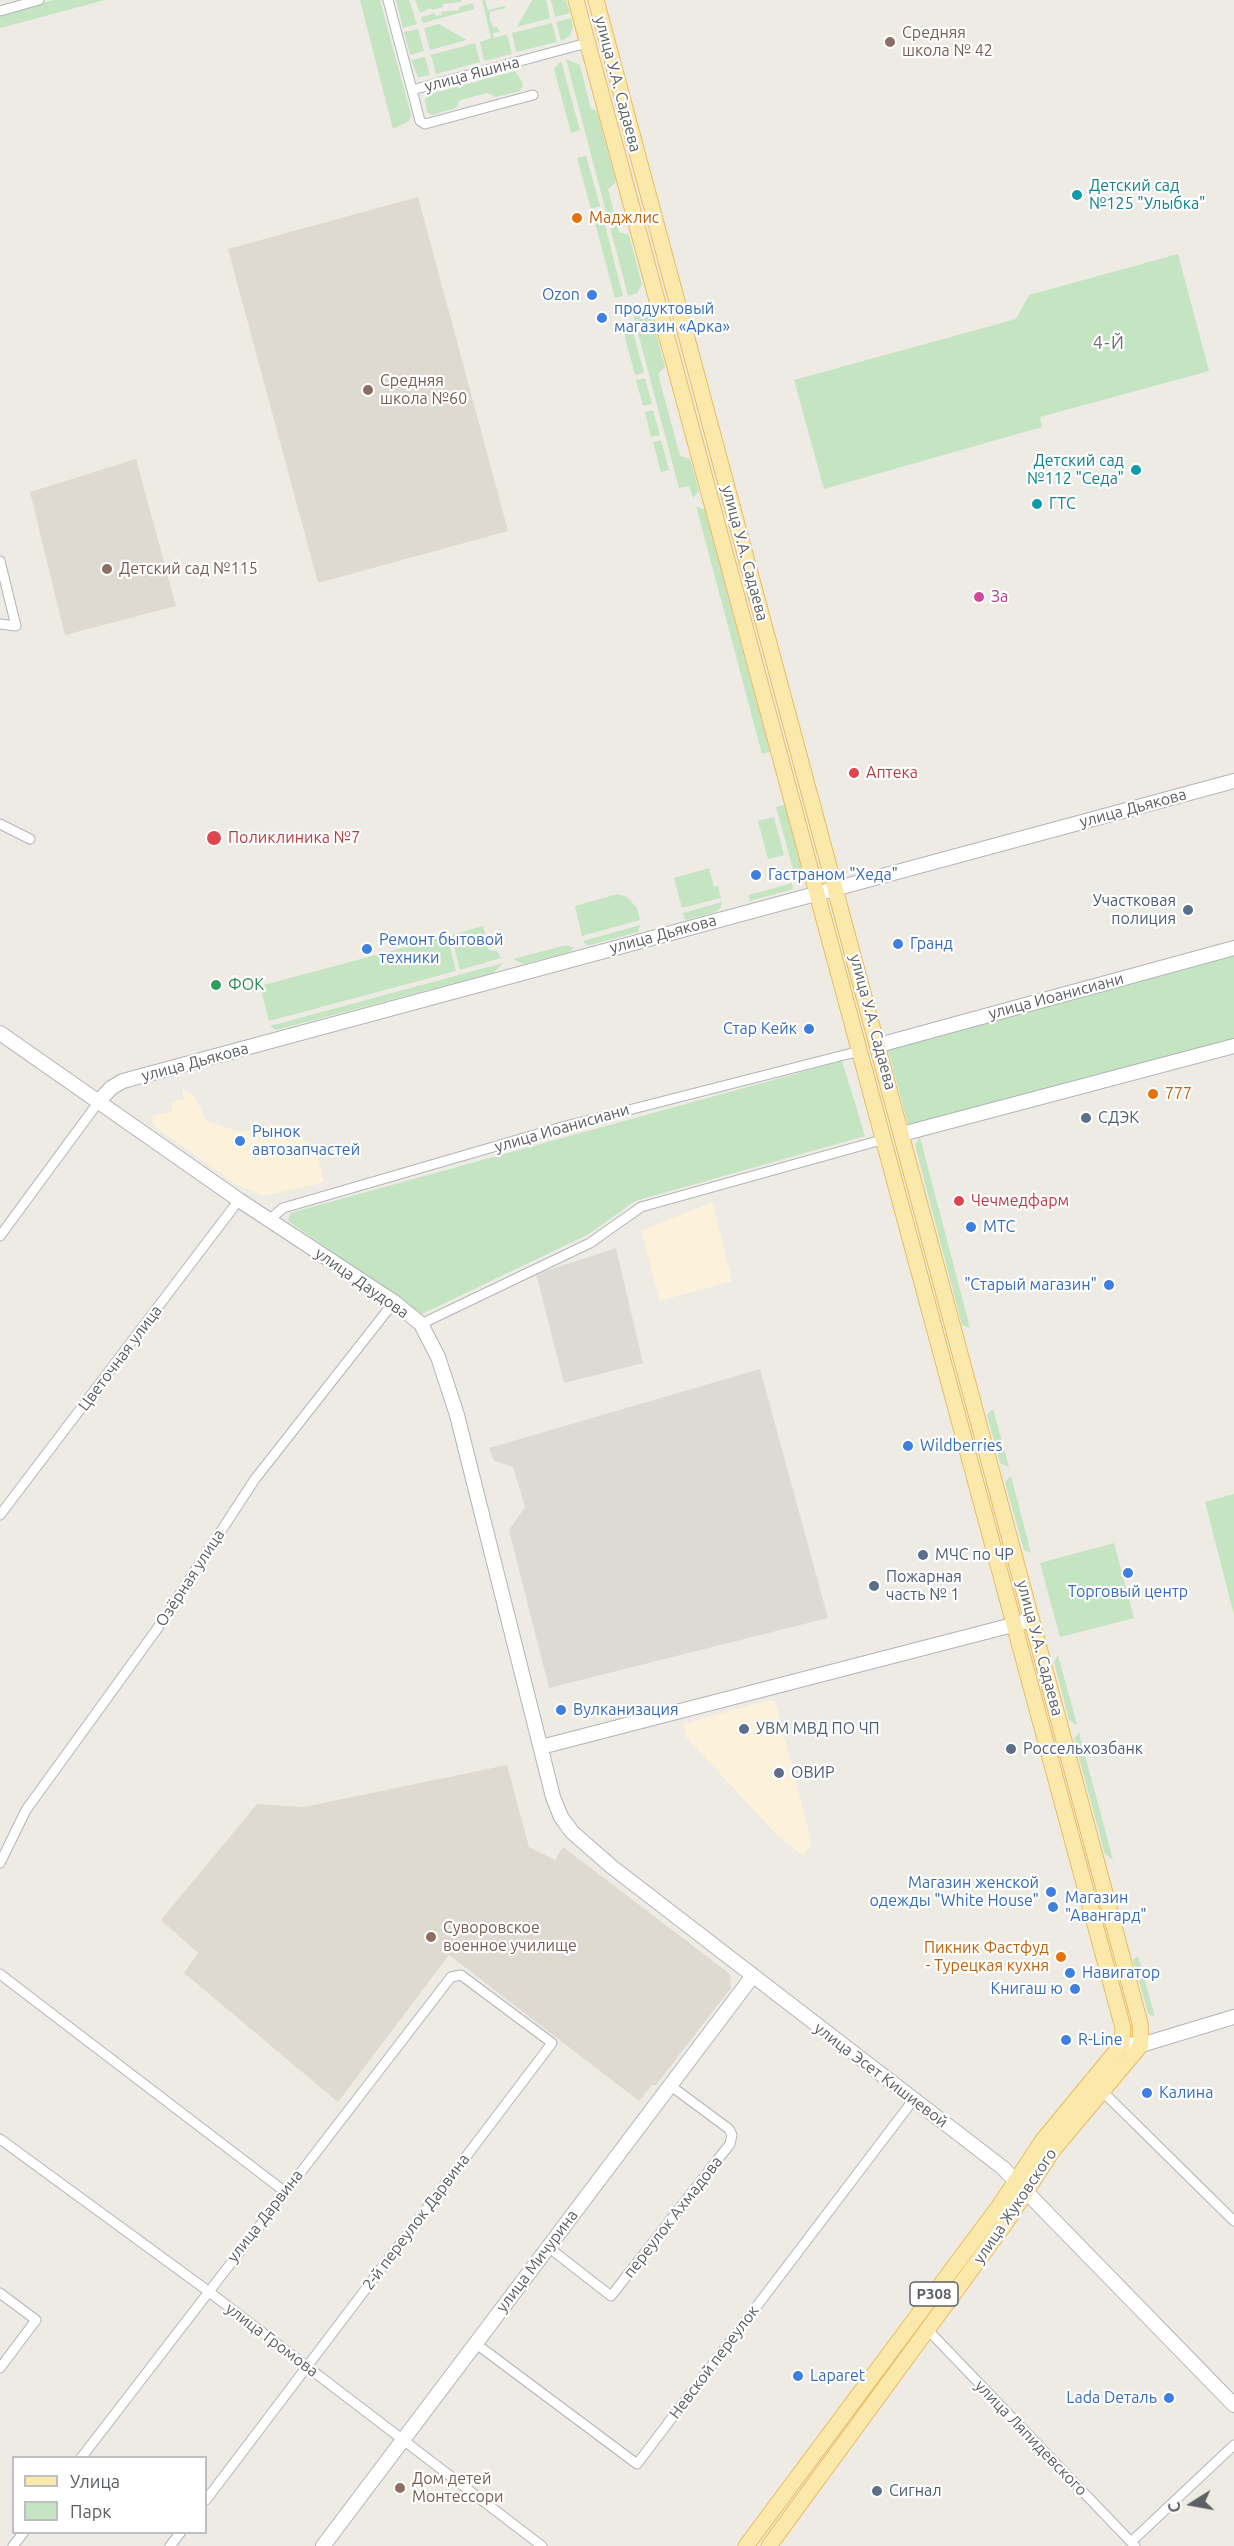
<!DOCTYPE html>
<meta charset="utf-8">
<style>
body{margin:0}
#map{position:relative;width:1234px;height:2546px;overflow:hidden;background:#eeebe4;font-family:Ubuntu,sans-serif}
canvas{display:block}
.legend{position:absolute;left:12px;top:2456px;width:195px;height:78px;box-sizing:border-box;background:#fff;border:2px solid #bebfc1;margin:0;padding:8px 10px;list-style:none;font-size:18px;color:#5c6064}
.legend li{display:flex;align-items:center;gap:12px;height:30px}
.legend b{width:30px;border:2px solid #bebfc1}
.north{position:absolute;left:1162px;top:2474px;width:60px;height:60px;-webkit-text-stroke:4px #fff;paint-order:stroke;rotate:259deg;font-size:16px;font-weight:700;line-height:24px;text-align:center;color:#5c6064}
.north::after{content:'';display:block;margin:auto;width:21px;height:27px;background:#5c6064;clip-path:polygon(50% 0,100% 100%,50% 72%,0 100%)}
</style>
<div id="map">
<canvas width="1234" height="2546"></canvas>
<ul class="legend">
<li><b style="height:8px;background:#fbe9ac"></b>Улица</li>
<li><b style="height:16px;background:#c4e4c2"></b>Парк</li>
</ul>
<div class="north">С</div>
</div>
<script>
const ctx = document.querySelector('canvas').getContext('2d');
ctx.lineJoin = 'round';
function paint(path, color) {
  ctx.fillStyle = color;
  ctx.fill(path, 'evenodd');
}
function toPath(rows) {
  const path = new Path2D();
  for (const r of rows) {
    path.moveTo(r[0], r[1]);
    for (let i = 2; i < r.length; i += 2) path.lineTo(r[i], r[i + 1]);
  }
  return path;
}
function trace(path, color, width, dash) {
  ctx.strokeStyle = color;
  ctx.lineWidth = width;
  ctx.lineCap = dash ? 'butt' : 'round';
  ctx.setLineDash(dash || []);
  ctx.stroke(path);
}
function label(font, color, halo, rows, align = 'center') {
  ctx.font = font + ' Ubuntu,sans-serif';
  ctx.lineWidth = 4.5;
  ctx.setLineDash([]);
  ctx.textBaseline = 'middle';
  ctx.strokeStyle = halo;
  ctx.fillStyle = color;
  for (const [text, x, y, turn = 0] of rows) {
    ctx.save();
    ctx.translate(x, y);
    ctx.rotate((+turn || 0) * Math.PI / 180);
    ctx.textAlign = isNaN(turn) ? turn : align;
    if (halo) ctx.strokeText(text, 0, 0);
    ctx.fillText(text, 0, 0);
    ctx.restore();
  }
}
paint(toPath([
 [182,1088,195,1097,206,1121,240,1132,284,1124,316,1149,324,1182,264,1196,235,1184,154,1126,152,1116,173,1111,171,1102,184,1099],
 [713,1202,732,1281,660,1301,641,1231],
 [765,1701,775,1701,812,1844,803,1856,778,1836,686,1737,684,1724]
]), '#fcf2db');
paint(toPath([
 [616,1248,643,1363,564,1383,536,1274],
 [760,1369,828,1618,549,1688,509,1530,525,1507,513,1467,494,1461,489,1448]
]), '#dddad6');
paint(toPath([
 [418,197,508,531,318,583,228,249],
 [136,459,176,606,65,635,30,492],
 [507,1765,529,1847,555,1860,563,1847,730,1974,731,1988,656,2085,652,2085,639,2101,449,1955,338,2102,184,1973,198,1953,161,1920,257,1804,304,1807]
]), '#dedad2');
paint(toPath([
 [53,0,105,0,0,28,0,15],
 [360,0,380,0,411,115,409,121,393,129],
 [396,0,409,0,417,24,403,28],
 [415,0,461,0,461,2,443,4,443,7,432,10,431,8,420,13],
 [482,0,485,0,488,10,505,6,506,8,490,12,490,21,494,28,497,27,500,32,493,33,494,38,507,34,512,54,484,61,480,42,491,38],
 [532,0,546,0,550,18,517,27],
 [551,0,566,0,570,13,555,17],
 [473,3,474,9,423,23,421,17,435,13,436,16,441,15,441,12,459,10,459,7],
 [571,18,573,26,570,36,561,41,556,22],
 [552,23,557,42,516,52,512,33],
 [439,24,467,40,430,50,424,28],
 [418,29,424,51,410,55,404,32],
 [475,43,480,62,436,74,431,55],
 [425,57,430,75,418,77,411,60],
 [566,59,580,65,591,109,597,111,616,182,608,189,619,232,629,235,642,284,637,293,628,296],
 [561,61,580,130,571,133,554,69],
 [515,71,521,80,523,86,520,91,496,97,487,93,460,100,456,108,432,115,427,112,425,100,427,95],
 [586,156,600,206,591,209,577,158],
 [604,221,623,296,615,298,595,223],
 [1178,254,1209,371,1040,417,1042,427,824,489,794,380,1016,319,1029,295],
 [650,309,665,367,658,374,680,456,690,459,699,491,693,498,689,486,679,488,633,314],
 [631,324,644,373,635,375,622,326],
 [645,378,652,404,643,406,636,380],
 [653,410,660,435,651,437,645,412],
 [661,440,669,470,661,472,653,442],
 [696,506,705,510,770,752,762,754],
 [785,805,803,873,798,874,794,873,776,807],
 [774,817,784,855,768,859,758,821],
 [709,868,714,887,718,886,721,898,682,908,674,878],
 [792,883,793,889,750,901,749,895],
 [618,894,627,897,637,908,640,920,582,936,575,906],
 [722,902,720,909,713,913,685,920,683,913],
 [640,925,638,932,587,946,583,941],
 [483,926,489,950,497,951,501,958,460,970,451,935],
 [447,936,456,971,269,1021,260,986],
 [566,945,574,948,570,952,523,964,513,959],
 [1234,953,1234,1039,909,1128,887,1047],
 [503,963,493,973,276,1030,270,1026],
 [842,1061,865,1136,635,1201,589,1234,422,1314,288,1221,290,1213],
 [920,1137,970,1328,962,1325,915,1145],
 [993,1409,1009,1467,1000,1463,987,1415],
 [1011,1476,1031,1553,1024,1550,1005,1482],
 [1234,1494,1234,1615,1205,1502],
 [1114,1543,1134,1618,1060,1637,1040,1563],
 [1058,1655,1077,1725,1069,1720,1054,1662],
 [1079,1733,1113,1860,1105,1854,1074,1739],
 [1138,1956,1155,2017,1148,2013,1133,1960]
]), '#c4e4c2');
const street = toPath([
 [388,0,412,90,587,43],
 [0,11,39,0],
 [412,90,420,121,425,124,533,95],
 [0,561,16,626,0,624],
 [0,824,30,839],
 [269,1220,283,1208,562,1127,860,1051],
 [0,1236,100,1100],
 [421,1324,590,1243,641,1207,885,1139],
 [0,1515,239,1200],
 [0,1863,26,1810,157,1629,255,1479,394,1302],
 [0,1974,284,2191],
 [1101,2090,1234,2221],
 [0,2139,208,2291,542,2546],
 [548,2247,611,2296,730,2144,732,2135,729,2129,671,2086],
 [0,2293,36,2320,0,2368],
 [928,2330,1135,2546],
 [475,2343,637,2464,914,2099],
 [81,2458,451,1977,461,1975,552,2043,206,2500],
 [1131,2542,1234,2445],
 [13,2546,24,2532],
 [170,2546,181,2532]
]);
const secondary = toPath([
 [0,1033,239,1200,394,1302,421,1324,438,1357,457,1415,553,1797,561,1817,572,1832,612,1867,1003,2168,1234,2405],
 [879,1045,1234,948],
 [100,1100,111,1088,123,1081,1234,781],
 [902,1134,1234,1046],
 [541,1747,1032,1620],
 [1122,2044,1141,2045,1234,2017],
 [323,2546,752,1977]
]);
const primary = toPath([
 [576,0,1123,2028,1122,2044,1043,2140,1000,2205,746,2546],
 [596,0,1140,2023,1141,2045,1053,2150,1007,2221,769,2546]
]);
trace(street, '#b1b5b9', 11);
trace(secondary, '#b1b4b8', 16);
trace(primary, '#ebbb60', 17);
trace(street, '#fff', 9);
trace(secondary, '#fff', 14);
trace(primary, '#fbe9ac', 15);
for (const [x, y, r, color] of [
 [890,42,6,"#8d6e63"],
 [1077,195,6,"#0f9aa8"],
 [577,218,6,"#e8710a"],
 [592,295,6,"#3f7fe0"],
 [602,318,6,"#3f7fe0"],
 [368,390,6,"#8d6e63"],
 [1136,470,6,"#0f9aa8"],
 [1037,504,6,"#0f9aa8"],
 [107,569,6,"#8d6e63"],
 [979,597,6,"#d1479c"],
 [854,773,6,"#e0444e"],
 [214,838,8,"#e0444e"],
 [756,875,6,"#3f7fe0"],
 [1188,910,6,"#5c6f8a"],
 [898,944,6,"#3f7fe0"],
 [367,949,6,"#3f7fe0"],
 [216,985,6,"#2e9e5b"],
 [809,1029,6,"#3f7fe0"],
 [1153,1094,6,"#e8710a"],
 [1086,1118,6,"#5c6f8a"],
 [240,1141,6,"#3f7fe0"],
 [959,1201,6,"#e0444e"],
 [971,1227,6,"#3f7fe0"],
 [1109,1285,6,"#3f7fe0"],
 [908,1446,6,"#3f7fe0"],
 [923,1555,6,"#5c6f8a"],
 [1128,1573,6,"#3f7fe0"],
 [874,1586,6,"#5c6f8a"],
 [561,1710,6,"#3f7fe0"],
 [744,1729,6,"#5c6f8a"],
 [1011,1749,6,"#5c6f8a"],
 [779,1773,6,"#5c6f8a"],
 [1051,1892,6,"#3f7fe0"],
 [1053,1907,6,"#3f7fe0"],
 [431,1937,6,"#8d6e63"],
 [1061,1957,6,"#e8710a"],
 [1070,1973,6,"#3f7fe0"],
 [1075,1989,6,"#3f7fe0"],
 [1066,2040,6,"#3f7fe0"],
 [1147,2093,6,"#3f7fe0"],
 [798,2376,6,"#3f7fe0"],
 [1169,2398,6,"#3f7fe0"],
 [400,2488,6,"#8d6e63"],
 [877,2491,6,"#5c6f8a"]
]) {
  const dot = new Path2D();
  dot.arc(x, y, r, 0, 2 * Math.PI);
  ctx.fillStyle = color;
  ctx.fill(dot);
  trace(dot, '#fff', 2);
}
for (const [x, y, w] of [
 [934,2294,48]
]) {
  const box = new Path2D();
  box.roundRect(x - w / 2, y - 12, w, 24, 4.5);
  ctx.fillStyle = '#fff';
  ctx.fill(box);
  trace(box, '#5c6064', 1.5);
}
label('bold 15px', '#5c6064', null, [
 ["P308",934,2294]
]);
label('16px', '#785e54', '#fff', [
 ["Средняя",902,33],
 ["школа № 42",902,51],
 ["Средняя",380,381],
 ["школа №60",380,399],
 ["Детский сад №115",119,569],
 ["Суворовское",443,1928],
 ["военное училище",443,1946],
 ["Дом детей",412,2479],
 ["Монтессори",412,2497]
], 'left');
label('16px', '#5c6064', '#fff', [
 ["улица Яшина",472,74,-15],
 ["улица У.А. Садаева",618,84,75],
 ["улица У.А. Садаева",745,553,75],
 ["улица Дьякова",1133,808,-15],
 ["улица Дьякова",663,934,-15],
 ["улица Иоанисиани",1056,996,-15],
 ["улица У.А. Садаева",873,1022,75],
 ["улица Дьякова",195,1062,-15],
 ["улица Иоанисиани",562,1128,-16],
 ["улица Даудова",362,1283,35],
 ["Цветочная улица",120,1358,-53],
 ["Озёрная улица",190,1578,-57],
 ["улица У.А. Садаева",1040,1648,75],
 ["улица Эсет Кишиевой",881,2075,37],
 ["улица Жуковского",1015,2206,-56],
 ["улица Дарвина",265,2216,-52],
 ["переулок Ахмадова",673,2217,-52],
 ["2-й переулок Дарвина",416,2222,-53],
 ["улица Мичурина",537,2261,-53],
 ["улица Громова",272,2340,37],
 ["Невской переулок",714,2362,-53],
 ["улица Ляпидевского",1031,2438,46]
]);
label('16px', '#0d838f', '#fff', [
 ["Детский сад",1089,186],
 ["№125 \"Улыбка\"",1089,204],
 ["Детский сад",1124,461,"right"],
 ["№112 \"Седа\"",1124,479,"right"],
 ["ГТС",1049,504]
], 'left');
label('16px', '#c56008', '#fff', [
 ["Маджлис",589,218],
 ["777",1165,1094],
 ["Пикник Фастфуд",1049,1948,"right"],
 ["- Турецкая кухня",1049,1966,"right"]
], 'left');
label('16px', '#366cbe', '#fff', [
 ["Ozon",580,295,"right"],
 ["продуктовый",614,309],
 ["магазин «Арка»",614,327],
 ["Гастраном \"Хеда\"",768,875],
 ["Ремонт бытовой",379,940],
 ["техники",379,958],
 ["Гранд",910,944],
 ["Стар Кейк",797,1029,"right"],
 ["Рынок",252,1132],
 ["автозапчастей",252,1150],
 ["МТС",983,1227],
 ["\"Старый магазин\"",1097,1285,"right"],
 ["Wildberries",920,1446],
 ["Торговый центр",1128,1592,"center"],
 ["Вулканизация",573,1710],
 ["Магазин женской",1039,1883,"right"],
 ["одежды \"White House\"",1039,1901,"right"],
 ["Магазин",1065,1898],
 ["\"Авангард\"",1065,1916],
 ["Навигатор",1082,1973],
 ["Книгаш ю",1063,1989,"right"],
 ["R-Line",1078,2040],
 ["Калина",1159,2093],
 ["Laparet",810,2376],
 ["Lada Dеталь",1157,2398,"right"]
], 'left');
label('16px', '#b23c85', '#fff', [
 ["За",991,597]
], 'left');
label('16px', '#be3a42', '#fff', [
 ["Аптека",866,773],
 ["Поликлиника №7",228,838],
 ["Чечмедфарм",971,1201]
], 'left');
label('16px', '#4e5e75', '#fff', [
 ["Участковая",1176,901,"right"],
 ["полиция",1176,919,"right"],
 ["СДЭК",1098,1118],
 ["МЧС по ЧР",935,1555],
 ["Пожарная",886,1577],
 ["часть № 1",886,1595],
 ["УВМ МВД ПО ЧП",756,1729],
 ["Россельхозбанк",1023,1749],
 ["ОВИР",791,1773],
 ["Сигнал",889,2491]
], 'left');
label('16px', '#27864d', '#fff', [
 ["ФОК",228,985]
], 'left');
ctx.letterSpacing = '1.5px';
label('18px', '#6d7276', '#fff', [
 ["4-Й",1109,343]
]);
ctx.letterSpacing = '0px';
</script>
